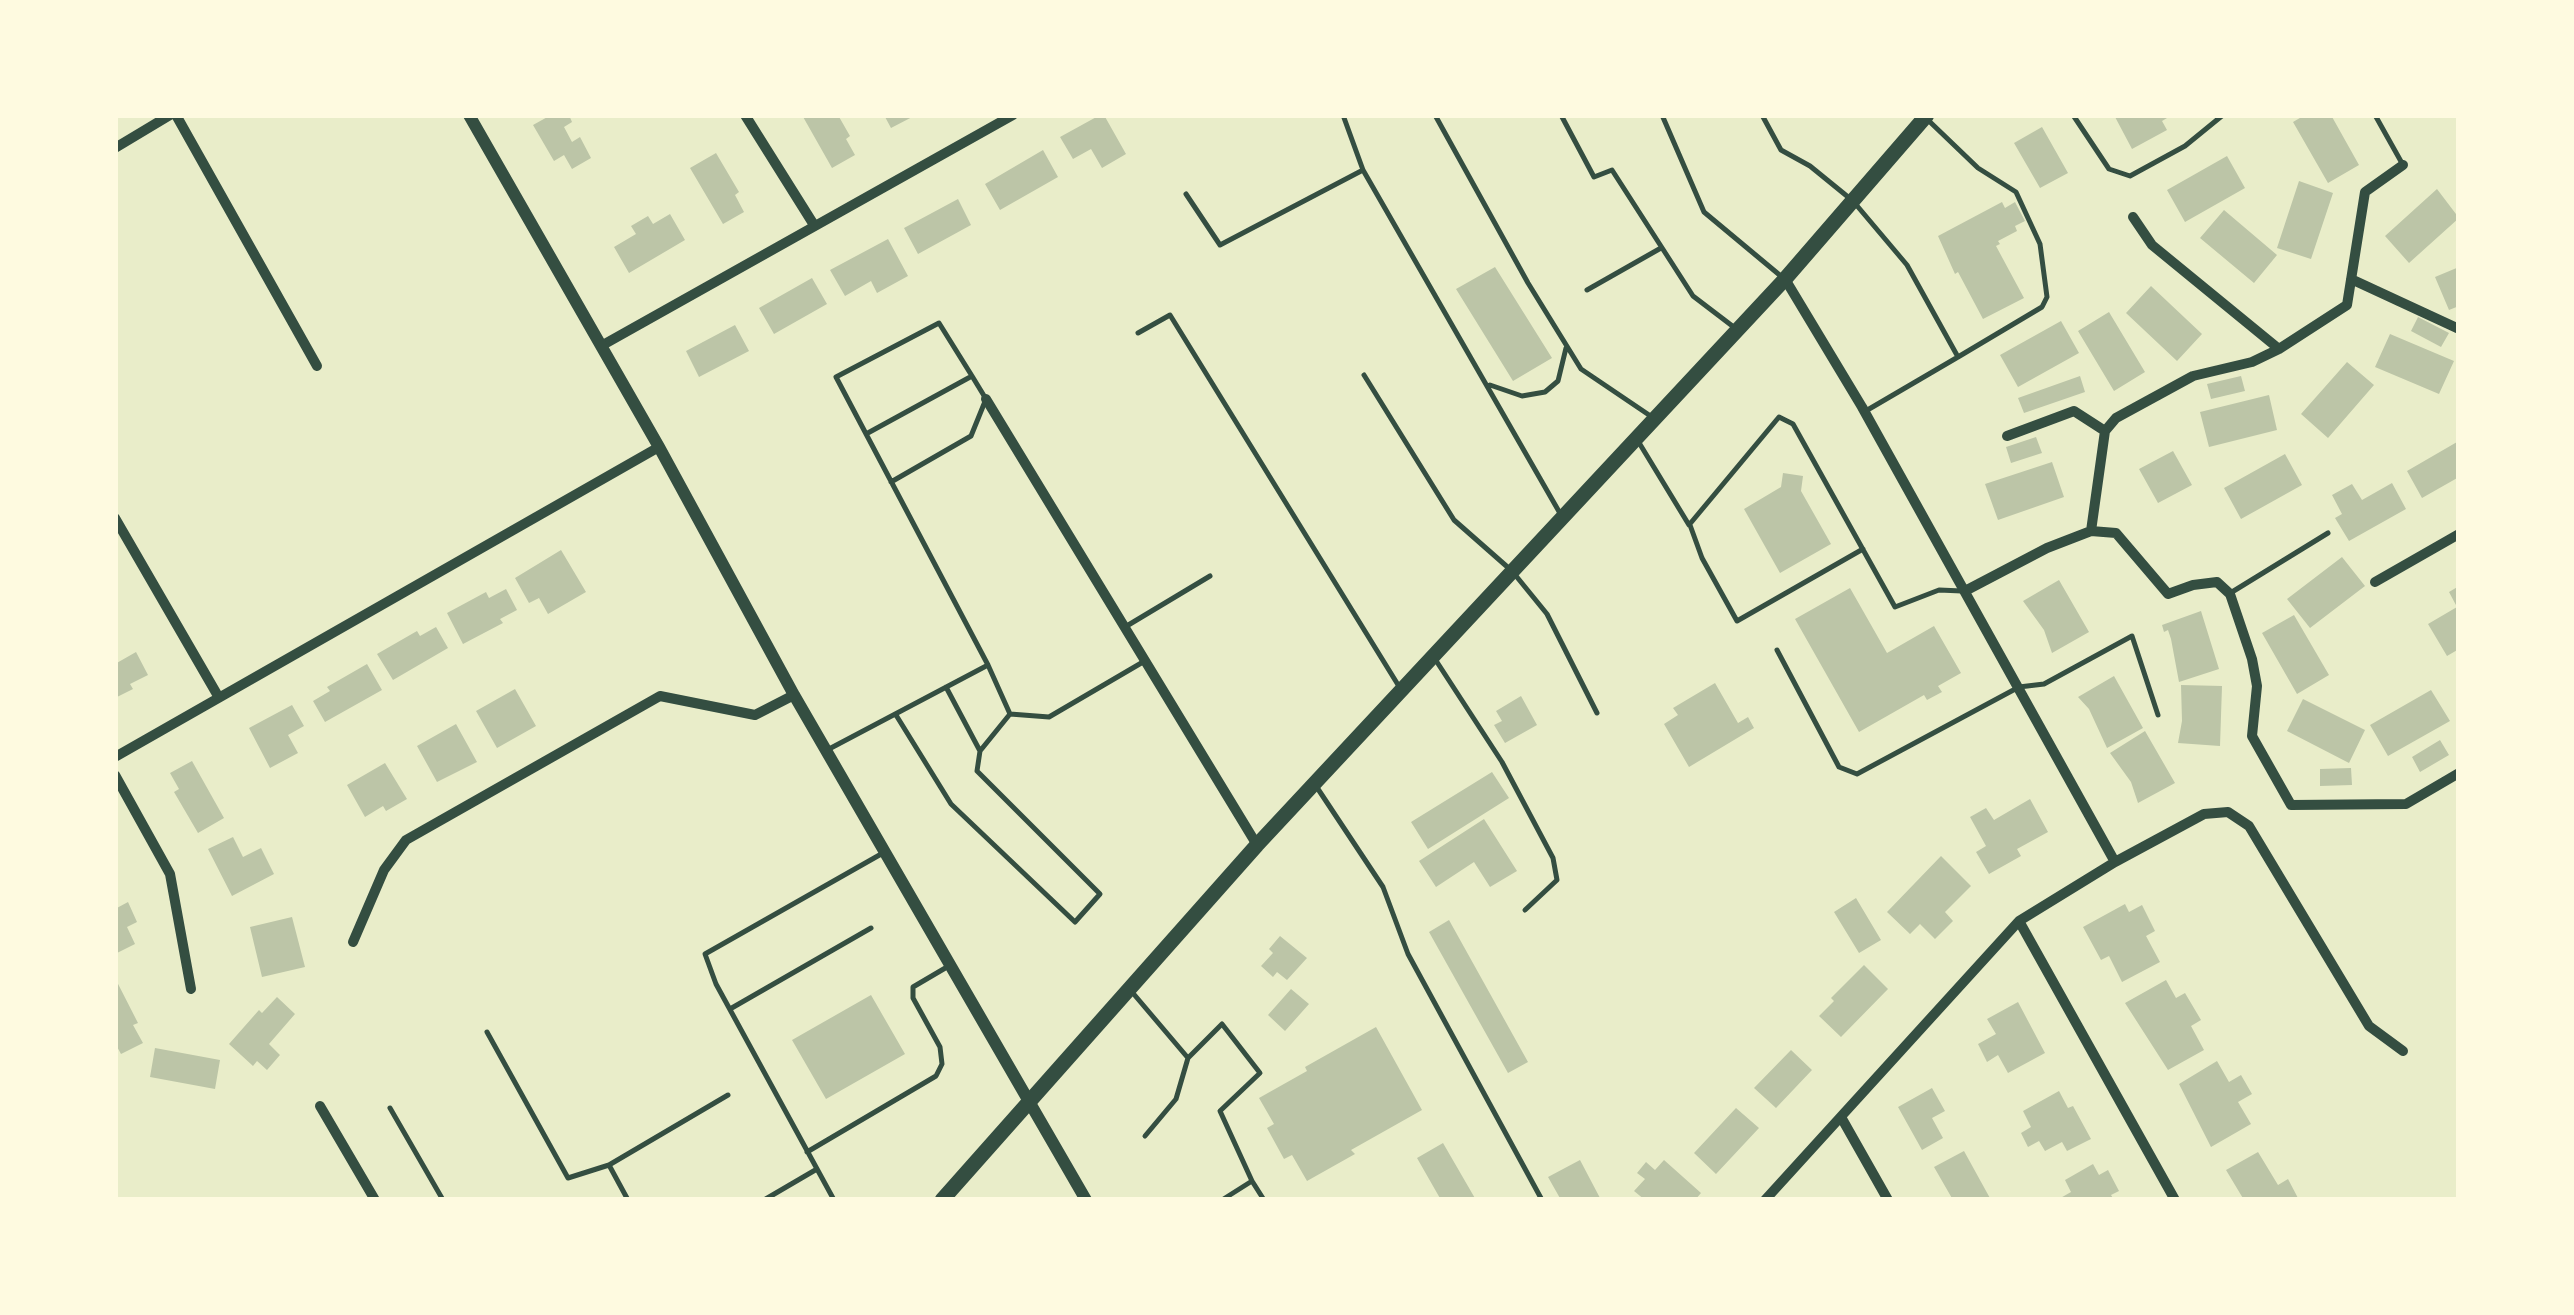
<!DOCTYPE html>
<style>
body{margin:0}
#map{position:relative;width:2574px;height:1315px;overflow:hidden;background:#e9edc9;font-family:Figtree,sans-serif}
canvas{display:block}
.frame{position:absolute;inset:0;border:118px solid #fefae0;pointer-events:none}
</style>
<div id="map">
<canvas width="2574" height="1315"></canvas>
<div class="frame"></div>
</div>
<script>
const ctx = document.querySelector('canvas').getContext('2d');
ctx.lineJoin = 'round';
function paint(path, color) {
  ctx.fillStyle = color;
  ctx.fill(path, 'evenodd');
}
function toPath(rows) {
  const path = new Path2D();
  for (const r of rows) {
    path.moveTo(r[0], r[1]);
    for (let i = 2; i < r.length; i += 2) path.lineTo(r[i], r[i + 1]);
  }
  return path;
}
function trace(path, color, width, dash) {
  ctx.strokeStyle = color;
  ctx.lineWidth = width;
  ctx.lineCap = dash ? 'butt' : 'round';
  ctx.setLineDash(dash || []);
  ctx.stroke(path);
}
paint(toPath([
 [551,115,569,115,572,122,564,127,572,142,580,137,591,158,572,169,564,155,554,161,533,125],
 [802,115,838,115,850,136,846,139,855,155,832,168],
 [884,115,916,115,891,128],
 [1100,115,1104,115,1126,154,1102,168,1091,149,1073,159,1060,137],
 [2114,115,2172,115,2162,121,2167,130,2132,149],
 [2305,115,2331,115,2359,165,2328,183,2293,122],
 [2042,127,2068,173,2040,188,2014,143],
 [1043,150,1058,177,1000,210,985,184],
 [716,153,739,192,735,195,744,212,723,224,690,168],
 [2227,156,2245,188,2185,222,2167,190],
 [2299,181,2333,193,2311,259,2277,248],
 [2437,189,2459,218,2409,263,2385,236],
 [958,199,971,225,918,254,904,228],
 [2002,202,2005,208,2015,202,2025,221,2015,226,2017,231,1998,241,2000,244,1996,246,2024,298,1983,319,1958,272,1955,274,1938,236],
 [2224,210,2277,255,2254,283,2200,238],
 [670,214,685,240,629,273,614,247,636,234,631,226,648,216,653,224],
 [888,239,908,276,877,293,871,281,845,296,830,270],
 [1495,267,1552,358,1513,381,1456,289],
 [2459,267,2459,306,2449,310,2435,277],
 [812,278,827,304,774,334,759,308],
 [2151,286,2202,334,2177,361,2126,313],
 [2109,312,2145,372,2114,391,2078,331],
 [2418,317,2449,333,2441,347,2411,331],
 [2061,321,2079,353,2018,387,2000,355],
 [735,325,749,351,699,377,686,351],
 [2390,334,2454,361,2439,394,2375,367],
 [2347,362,2374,385,2328,438,2301,414],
 [2080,376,2085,392,2024,413,2018,398],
 [2241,376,2245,391,2211,399,2207,384],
 [2269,395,2277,430,2209,447,2200,412],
 [2036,437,2042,453,2011,463,2006,447],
 [2457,442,2459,477,2422,498,2407,471],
 [2173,451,2192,485,2158,503,2139,469],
 [2285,454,2302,485,2241,519,2224,488],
 [2052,462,2064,497,1998,520,1985,484],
 [1783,473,1803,476,1801,491,1831,544,1780,573,1744,509,1781,487],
 [2392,483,2406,509,2349,541,2335,518,2342,514,2332,495,2352,484,2362,500],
 [561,550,586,592,548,614,539,598,529,603,515,578],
 [2342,557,2365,586,2310,628,2287,599],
 [2059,580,2089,632,2052,653,2044,630,2023,601],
 [2459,586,2459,649,2447,656,2428,624,2457,607,2449,592],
 [1850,588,1887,653,1934,626,1961,673,1938,686,1942,692,1927,700,1924,695,1859,732,1795,619],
 [506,589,517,610,500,619,503,623,463,644,447,613,486,592,489,598],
 [2201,611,2219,669,2179,682,2171,639,2168,630,2164,632,2162,625],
 [2294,615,2329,675,2297,694,2262,633],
 [436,627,448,648,393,680,377,654,417,631,420,636],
 [136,652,148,675,130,684,133,689,115,698,115,664],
 [367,664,382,690,325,722,313,701,330,691,327,687],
 [2114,676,2143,728,2107,748,2089,709,2078,697],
 [1715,683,1738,723,1748,717,1754,728,1689,767,1664,724,1678,715,1673,708],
 [2181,685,2222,686,2220,746,2178,743,2182,721],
 [515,689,536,726,497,748,476,711],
 [2431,690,2450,721,2388,756,2370,725],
 [1521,696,1537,725,1505,743,1494,725,1502,721,1496,711],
 [2303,699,2365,730,2349,763,2287,731],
 [292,705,304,726,288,735,298,753,270,768,249,728],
 [456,724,477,762,437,782,417,746],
 [2145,731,2175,783,2138,803,2131,782,2110,753],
 [2440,740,2449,755,2420,772,2412,757],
 [192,761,224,818,198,833,174,792,179,789,170,773],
 [385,763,407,799,386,811,383,806,365,817,347,785],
 [2351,768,2352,785,2320,786,2320,769],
 [1492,772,1509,798,1428,849,1411,822],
 [2030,799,2048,832,2017,849,2021,856,1989,874,1976,852,1986,846,1970,817,1986,808,1994,820],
 [1484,819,1517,871,1490,887,1474,862,1436,887,1419,861],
 [233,837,243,857,261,848,274,874,232,896,208,849],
 [1941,856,1971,886,1945,912,1953,921,1935,939,1920,924,1910,934,1887,912],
 [1856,898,1881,940,1859,953,1834,912],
 [128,902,137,922,127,927,135,944,115,954,115,909],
 [2125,904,2129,912,2142,905,2155,931,2146,936,2160,962,2122,982,2109,956,2101,960,2083,927],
 [292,917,305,967,262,977,250,927],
 [1449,920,1528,1062,1508,1073,1429,932],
 [1280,936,1307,958,1287,980,1277,972,1273,977,1261,966,1273,953,1269,949],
 [1864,965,1888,989,1841,1037,1819,1016,1834,1001,1831,998],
 [115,978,138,1023,133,1025,143,1043,121,1054,115,1043],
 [2166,980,2176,998,2185,993,2201,1020,2191,1026,2204,1050,2168,1070,2125,1003],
 [1291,989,1309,1004,1285,1031,1268,1015],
 [871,995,905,1054,826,1099,792,1040],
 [277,997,295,1014,269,1044,280,1055,267,1070,257,1061,253,1066,229,1044,259,1010,262,1013],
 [2018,1002,2045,1053,2008,1073,1998,1055,1987,1062,1978,1044,1996,1034,1987,1019],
 [1376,1027,1422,1110,1351,1150,1355,1154,1307,1181,1292,1155,1284,1159,1267,1128,1274,1124,1259,1098,1307,1071,1305,1067],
 [155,1048,220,1060,215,1089,150,1077],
 [1791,1050,1812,1070,1776,1108,1754,1088],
 [2217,1061,2229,1082,2241,1075,2252,1094,2238,1102,2251,1124,2211,1147,2179,1084],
 [1932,1088,1945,1111,1932,1118,1943,1138,1922,1150,1898,1107],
 [2059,1091,2068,1108,2073,1106,2091,1139,2067,1151,2062,1142,2045,1151,2039,1141,2028,1147,2021,1133,2031,1127,2023,1111],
 [1736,1108,1759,1128,1716,1174,1694,1153],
 [1443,1143,1476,1200,1441,1200,1417,1158],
 [1964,1151,1991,1200,1953,1200,1934,1167],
 [2258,1152,2278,1185,2288,1179,2299,1200,2244,1200,2226,1170],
 [1580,1160,1600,1198,1561,1200,1548,1177],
 [1664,1160,1701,1193,1695,1200,1645,1200,1634,1191,1645,1179,1637,1173,1646,1162,1655,1170],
 [2093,1164,2099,1175,2108,1170,2119,1191,2111,1195,2114,1200,2057,1200,2071,1192,2065,1180]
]), '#bcc5a7');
trace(toPath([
 [1343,115,1363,170,1561,515],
 [1435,115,1528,283,1581,369,1652,417],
 [1561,115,1594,177,1612,170,1693,296,1735,328],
 [1662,115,1704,212,1782,277],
 [1762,115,1781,150,1810,166,1853,201,1907,265,1958,357,1864,412],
 [2073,115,2109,169,2130,176,2185,146,2223,115],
 [2375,115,2403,165],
 [1929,121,1978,168,2016,192,2040,244,2047,297,2042,307,1958,357],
 [1186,194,1220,245,1363,170],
 [1587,290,1661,248],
 [1138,333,1170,315,1400,688],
 [1364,375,1454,520,1512,571,1547,614,1597,713],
 [1490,385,1522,396,1545,392,1558,381,1566,348],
 [866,434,972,376,986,399,971,436,891,482],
 [1638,441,1689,525,1779,417,1793,424,1895,607,1939,590,1962,591],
 [1690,525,1702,558,1737,621,1863,549],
 [2232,592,2328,533],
 [1125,627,1210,576],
 [1777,650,1839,767,1857,774,2019,687,2044,684,2132,636,2158,715],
 [1435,659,1502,762,1553,858,1557,880,1525,910],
 [988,665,1010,714,1049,717,1143,662],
 [896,715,951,804,1075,922,1100,894,977,771,980,751,946,687],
 [829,749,988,665,836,377,939,323,972,376],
 [980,751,1010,714],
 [1316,786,1383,887,1408,954,1542,1200],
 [1132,992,1188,1058,1222,1024,1260,1073,1220,1111,1252,1181,1222,1200],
 [730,1009,871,928],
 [487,1032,568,1178,609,1165],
 [390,1108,443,1200],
 [1145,1136,1176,1099,1188,1058],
 [807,1152,936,1076,942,1064,940,1047,913,998,913,987,947,967],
 [1252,1181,1264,1200],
 [628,1200,609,1165,728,1095],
 [764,1200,817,1169],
 [834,1200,716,984,705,954,883,853]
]), '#344e41', 5);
trace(toPath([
 [176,115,317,366],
 [745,115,814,225],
 [115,148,170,115],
 [2133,217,2152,245,2279,349],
 [1785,279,1862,407,2115,862],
 [2351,279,2459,329],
 [601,346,1013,115],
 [986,399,1257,845],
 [2007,436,2074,411,2105,431],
 [115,518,218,696],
 [2091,531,2105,431,2116,418,2193,376,2252,362,2279,349,2347,305,2365,192,2403,165],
 [2375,582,2459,534],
 [1965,591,2047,548,2091,531,2116,533,2168,594,2193,585,2217,582,2230,594,2252,659,2257,686,2252,736,2291,805,2406,804,2459,773],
 [115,757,659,447],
 [115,775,170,874,191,989],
 [2019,921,2175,1200],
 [353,942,384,870,406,840,660,696,755,715,794,695],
 [320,1106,375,1200],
 [1841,1117,1888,1200],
 [1765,1200,2019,921,2115,862,2204,814,2228,812,2249,826,2369,1026,2403,1051]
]), '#344e41', 10);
trace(toPath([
 [469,115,659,447,794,695,1086,1200]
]), '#344e41', 12);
trace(toPath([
 [942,1200,1257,845,1785,279,1927,115]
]), '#344e41', 15);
</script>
